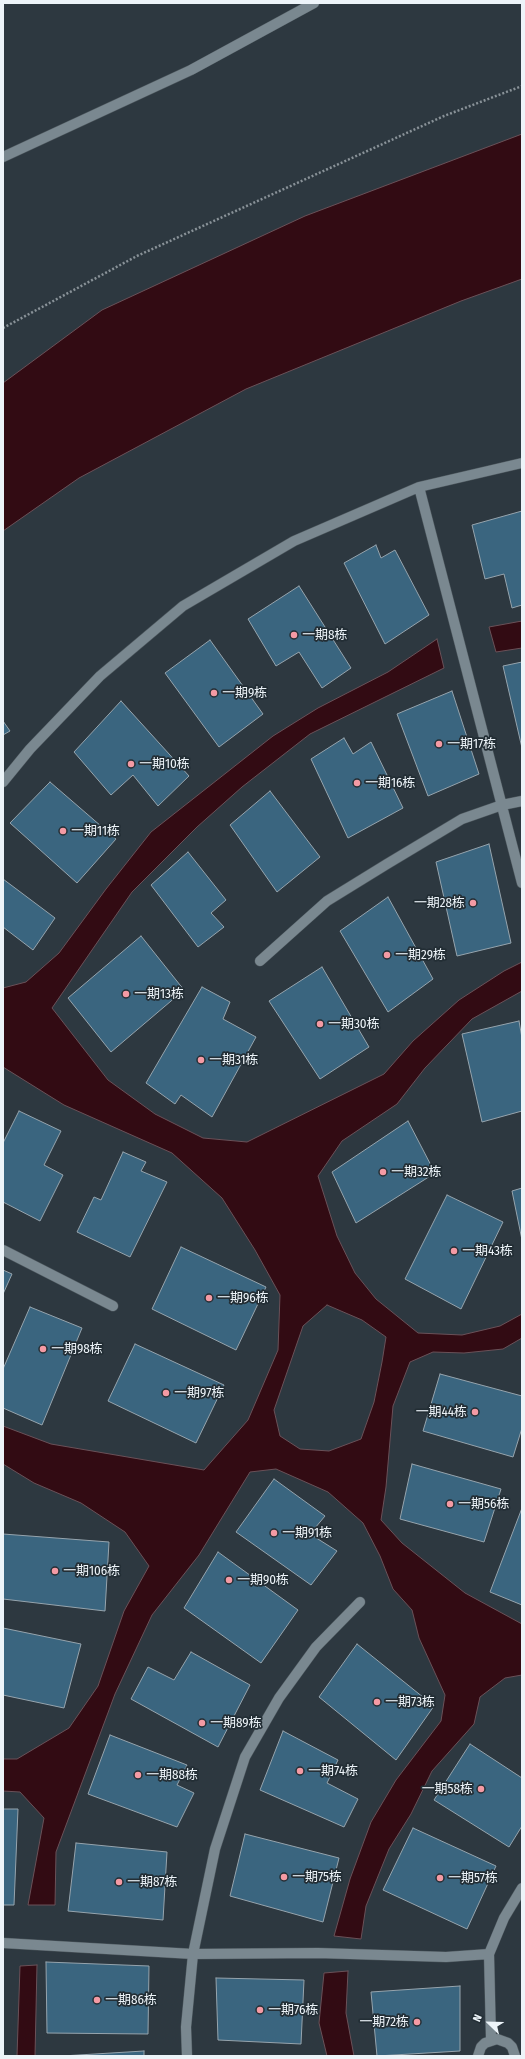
<!DOCTYPE html>
<meta charset="utf-8">
<style>
body{margin:0}
#map{position:relative;width:525px;height:2059px;overflow:hidden;background:#2d3840;font-family:"Fira Sans Condensed",sans-serif}
canvas{display:block}
.frame{position:absolute;inset:0;border:4px solid #edf4f9;pointer-events:none}
.north{position:absolute;left:469px;top:2003px;width:40px;height:40px;-webkit-text-stroke:3px #232e35;paint-order:stroke;rotate:293deg;font-size:11px;font-weight:700;line-height:16px;text-align:center;color:#edf4f9}
.north::after{content:'';display:block;margin:auto;width:14px;height:18px;background:#edf4f9;clip-path:polygon(50% 0,100% 100%,50% 72%,0 100%)}
</style>
<div id="map">
<canvas width="525" height="2059"></canvas>
<div class="frame"></div>
<div class="north">N</div>
</div>
<script>
const ctx = document.querySelector('canvas').getContext('2d');
ctx.lineJoin = 'round';
function paint(path, color) {
  ctx.fillStyle = color;
  ctx.fill(path, 'evenodd');
}
function toPath(rows) {
  const path = new Path2D();
  for (const r of rows) {
    path.moveTo(r[0], r[1]);
    for (let i = 2; i < r.length; i += 2) path.lineTo(r[i], r[i + 1]);
  }
  return path;
}
function trace(path, color, width, dash) {
  ctx.strokeStyle = color;
  ctx.lineWidth = width;
  ctx.lineCap = dash ? 'butt' : 'round';
  ctx.setLineDash(dash || []);
  ctx.stroke(path);
}
function label(font, color, halo, rows, align = 'center') {
  ctx.font = font + ' "Fira Sans Condensed","Noto Sans SC",sans-serif';
  ctx.lineWidth = 3.5;
  ctx.setLineDash([]);
  ctx.textBaseline = 'middle';
  ctx.strokeStyle = halo;
  ctx.fillStyle = color;
  for (const [text, x, y, turn = 0] of rows) {
    ctx.save();
    ctx.translate(x, y);
    ctx.rotate((+turn || 0) * Math.PI / 180);
    ctx.textAlign = isNaN(turn) ? turn : align;
    if (halo) ctx.strokeText(text, 0, 0);
    ctx.fillText(text, 0, 0);
    ctx.restore();
  }
}
const water = toPath([
 [522,134,522,279,461,301,246,389,79,478,3,531,3,383,102,310,305,216,522,134],
 [522,621,522,648,496,652,489,627,522,621],
 [437,639,444,668,310,734,242,787,197,827,132,892,52,1008,108,1080,155,1114,203,1138,247,1142,384,1074,413,1041,459,1000,504,971,522,962,522,991,472,1019,425,1068,397,1104,342,1141,318,1176,337,1236,355,1273,376,1299,418,1333,462,1335,500,1326,522,1314,522,1338,503,1349,464,1353,433,1352,410,1362,393,1406,386,1487,381,1520,402,1543,465,1593,522,1624,522,1675,505,1678,480,1697,474,1724,432,1771,411,1814,389,1849,366,1906,361,1939,334,1936,350,1879,371,1822,396,1780,441,1721,445,1695,419,1638,412,1610,393,1589,380,1556,363,1523,328,1492,276,1469,250,1472,199,1555,152,1615,115,1694,56,1852,55,1905,28,1905,44,1818,20,1792,3,1791,3,1759,17,1759,69,1728,98,1686,124,1611,149,1566,125,1532,81,1503,34,1483,3,1464,3,1426,51,1444,204,1470,248,1420,278,1350,280,1295,255,1250,222,1198,172,1153,64,1105,3,1067,3,988,26,982,59,953,106,889,151,832,273,736,318,708,388,672,437,639],
 [327,1305,362,1320,386,1337,382,1362,374,1402,361,1439,329,1451,300,1449,280,1436,274,1410,303,1326,327,1305],
 [37,1965,35,2056,17,2056,20,1966,37,1965],
 [348,1971,346,2013,354,2056,327,2056,319,2023,324,1973,348,1971]
]);
paint(water, '#320b13');
trace(water, '#6a5158', 1);
const building = toPath([
 [522,511,522,605,512,608,504,574,485,579,472,525,522,511],
 [376,545,381,558,395,550,429,615,385,644,344,563,376,545],
 [299,586,351,668,322,688,299,652,276,666,248,619,299,586],
 [210,640,263,714,219,747,165,673,210,640],
 [522,662,522,748,503,666,522,662],
 [452,691,479,774,428,796,397,714,452,691],
 [121,701,189,776,158,806,133,775,111,795,74,752,121,701],
 [3,721,10,731,3,735,3,721],
 [344,738,353,754,371,742,403,808,348,838,311,759,344,738],
 [50,782,116,839,77,883,10,823,50,782],
 [270,791,320,857,277,892,230,825,270,791],
 [489,844,511,943,457,956,436,862,489,844],
 [188,852,226,900,211,913,224,927,198,947,151,885,188,852],
 [3,879,55,918,33,950,3,927,3,879],
 [388,897,433,979,388,1012,340,931,388,897],
 [141,936,184,990,111,1052,68,998,141,936],
 [322,967,369,1047,320,1079,269,1001,322,967],
 [202,987,230,1002,223,1019,256,1037,212,1117,181,1095,175,1104,146,1083,202,987],
 [519,1021,522,1038,522,1111,482,1122,462,1034,519,1021],
 [19,1111,61,1131,44,1165,63,1175,40,1221,3,1202,3,1143,19,1111],
 [408,1121,435,1173,356,1223,332,1172,408,1121],
 [123,1152,146,1162,141,1171,167,1182,130,1257,77,1232,94,1197,101,1200,123,1152],
 [522,1188,522,1240,512,1191,522,1188],
 [447,1195,503,1222,461,1309,405,1279,447,1195],
 [181,1247,266,1287,236,1350,152,1309,181,1247],
 [3,1270,12,1274,3,1294,3,1270],
 [30,1307,82,1328,42,1425,3,1408,3,1369,30,1307],
 [135,1344,224,1385,196,1443,108,1401,135,1344],
 [440,1374,522,1396,522,1428,513,1457,423,1431,440,1374],
 [412,1464,501,1489,484,1542,400,1519,412,1464],
 [274,1479,325,1516,310,1534,337,1551,311,1585,236,1532,274,1479],
 [522,1508,522,1605,490,1592,522,1508],
 [3,1534,109,1542,105,1611,3,1599,3,1534],
 [218,1552,298,1610,261,1663,184,1608,218,1552],
 [3,1628,81,1644,64,1708,3,1695,3,1628],
 [357,1644,434,1706,396,1760,319,1697,357,1644],
 [191,1652,250,1685,218,1747,131,1699,148,1667,174,1680,191,1652],
 [283,1731,338,1760,327,1783,358,1799,344,1827,260,1790,283,1731],
 [110,1735,187,1765,177,1785,194,1793,177,1827,88,1794,110,1735],
 [470,1744,522,1778,522,1826,509,1847,434,1800,470,1744],
 [3,1809,18,1809,14,1905,3,1905,3,1809],
 [413,1828,496,1866,467,1929,383,1890,413,1828],
 [245,1834,339,1858,323,1922,230,1896,245,1834],
 [76,1843,167,1852,163,1920,68,1911,76,1843],
 [46,1962,149,1966,148,2034,47,2033,46,1962],
 [216,1978,304,1980,301,2044,218,2040,216,1978],
 [460,1986,460,2051,377,2056,371,1992,460,1986],
 [144,2051,144,2056,62,2056,144,2051]
]);
paint(building, '#3a657f');
trace(building, '#96a4ad', 1);
const street = toPath([
 [3,157,191,70,314,3],
 [419,487,522,883],
 [3,782,30,749,100,676,183,606,294,541,419,487,522,463],
 [260,961,327,901,387,864,462,819,502,805,522,801],
 [3,1250,113,1306],
 [3,1943,193,1954,318,1953,446,1957,489,1954,504,1918,522,1888],
 [489,1954,491,2039],
 [187,2056,186,2027,193,1954,215,1849,245,1757,279,1698,316,1647,360,1602],
 [478,2056,481,2047,485,2043,497,2039,508,2043,512,2047,515,2056]
]);
trace(street, '#4d575d', 11);
trace(toPath([
 [3,328,137,256,444,116,522,86]
]), '#899298', 2.5, [2, 2]);
trace(street, '#7a8890', 10);
for (const [x, y, r, color] of [
 [294,635,4,"#f49aa4"],
 [214,693,4,"#f49aa4"],
 [439,744,4,"#f49aa4"],
 [131,764,4,"#f49aa4"],
 [357,783,4,"#f49aa4"],
 [63,831,4,"#f49aa4"],
 [473,903,4,"#f49aa4"],
 [387,955,4,"#f49aa4"],
 [126,994,4,"#f49aa4"],
 [320,1024,4,"#f49aa4"],
 [201,1060,4,"#f49aa4"],
 [383,1172,4,"#f49aa4"],
 [454,1251,4,"#f49aa4"],
 [209,1298,4,"#f49aa4"],
 [43,1349,4,"#f49aa4"],
 [166,1393,4,"#f49aa4"],
 [475,1412,4,"#f49aa4"],
 [450,1504,4,"#f49aa4"],
 [274,1533,4,"#f49aa4"],
 [55,1571,4,"#f49aa4"],
 [229,1580,4,"#f49aa4"],
 [377,1702,4,"#f49aa4"],
 [202,1723,4,"#f49aa4"],
 [300,1771,4,"#f49aa4"],
 [138,1775,4,"#f49aa4"],
 [481,1789,4,"#f49aa4"],
 [284,1877,4,"#f49aa4"],
 [440,1878,4,"#f49aa4"],
 [119,1882,4,"#f49aa4"],
 [97,2000,4,"#f49aa4"],
 [260,2010,4,"#f49aa4"],
 [417,2022,4,"#f49aa4"]
]) {
  const dot = new Path2D();
  dot.arc(x, y, r, 0, 2 * Math.PI);
  ctx.fillStyle = color;
  ctx.fill(dot);
  trace(dot, '#232e35', 1.5);
}
label('13px', '#edf4f9', '#232e35', [
 ["一期8栋",302,635],
 ["一期9栋",222,693],
 ["一期17栋",447,744],
 ["一期10栋",139,764],
 ["一期16栋",365,783],
 ["一期11栋",71,831],
 ["一期28栋",465,903,"right"],
 ["一期29栋",395,955],
 ["一期13栋",134,994],
 ["一期30栋",328,1024],
 ["一期31栋",209,1060],
 ["一期32栋",391,1172],
 ["一期43栋",462,1251],
 ["一期96栋",217,1298],
 ["一期98栋",51,1349],
 ["一期97栋",174,1393],
 ["一期44栋",467,1412,"right"],
 ["一期56栋",458,1504],
 ["一期91栋",282,1533],
 ["一期106栋",63,1571],
 ["一期90栋",237,1580],
 ["一期73栋",385,1702],
 ["一期89栋",210,1723],
 ["一期74栋",308,1771],
 ["一期88栋",146,1775],
 ["一期58栋",473,1789,"right"],
 ["一期75栋",292,1877],
 ["一期57栋",448,1878],
 ["一期87栋",127,1882],
 ["一期86栋",105,2000],
 ["一期76栋",268,2010],
 ["一期72栋",409,2022,"right"]
], 'left');
</script>
